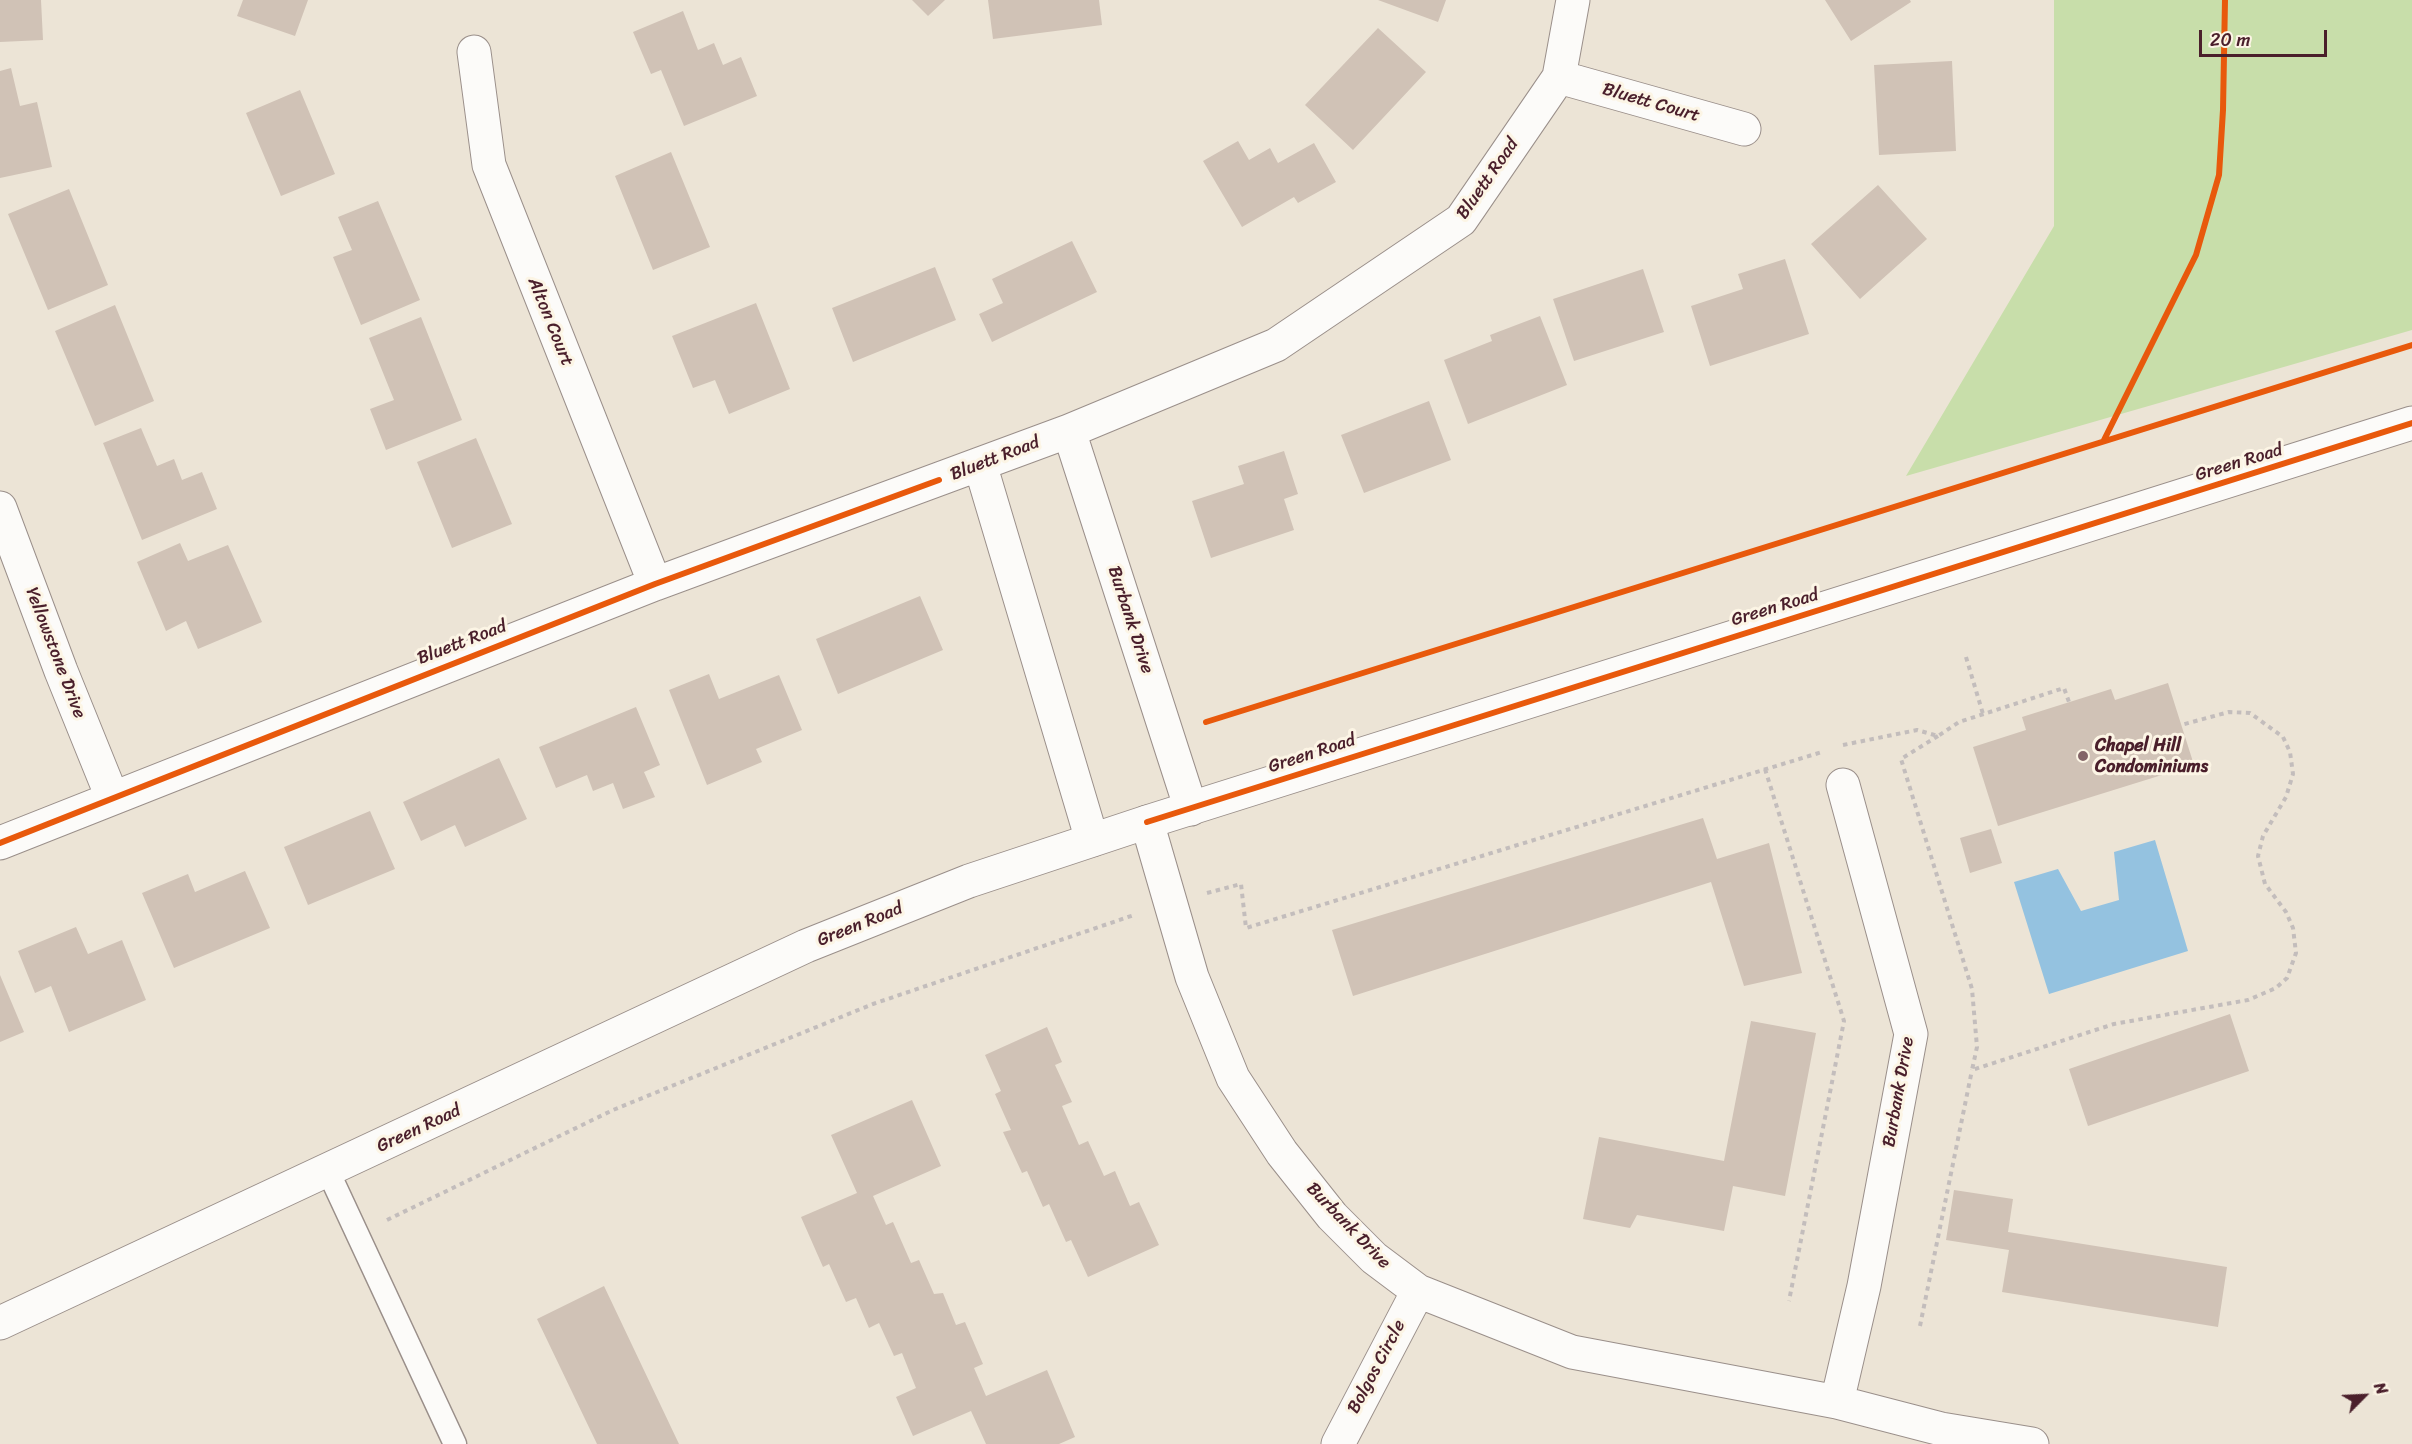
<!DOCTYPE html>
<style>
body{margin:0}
#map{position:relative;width:2412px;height:1444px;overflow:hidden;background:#ece4d6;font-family:Sriracha,sans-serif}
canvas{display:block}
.north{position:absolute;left:2334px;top:1366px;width:60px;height:60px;-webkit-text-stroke:4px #fcf5e5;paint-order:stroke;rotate:66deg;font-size:16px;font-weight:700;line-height:24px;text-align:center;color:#4a1f2b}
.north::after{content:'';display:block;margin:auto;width:21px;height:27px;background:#4a1f2b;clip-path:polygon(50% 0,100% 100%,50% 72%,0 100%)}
.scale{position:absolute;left:2199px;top:30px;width:128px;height:27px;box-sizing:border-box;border:3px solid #4a1f2b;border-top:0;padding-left:8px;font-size:18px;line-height:21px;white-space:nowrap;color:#4a1f2b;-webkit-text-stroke:4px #fcf5e5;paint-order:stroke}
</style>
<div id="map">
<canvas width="2412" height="1444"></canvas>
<div class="north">N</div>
<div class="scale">20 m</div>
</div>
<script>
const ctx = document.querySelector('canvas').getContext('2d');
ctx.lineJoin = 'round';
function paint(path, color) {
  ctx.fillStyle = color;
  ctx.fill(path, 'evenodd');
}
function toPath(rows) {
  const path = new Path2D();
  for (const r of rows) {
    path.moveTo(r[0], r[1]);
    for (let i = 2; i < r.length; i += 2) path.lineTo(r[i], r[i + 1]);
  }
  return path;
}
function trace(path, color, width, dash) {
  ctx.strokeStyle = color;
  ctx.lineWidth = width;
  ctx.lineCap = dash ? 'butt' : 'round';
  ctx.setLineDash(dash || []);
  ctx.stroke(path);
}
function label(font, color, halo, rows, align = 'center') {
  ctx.font = font + ' Sriracha,sans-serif';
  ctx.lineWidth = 6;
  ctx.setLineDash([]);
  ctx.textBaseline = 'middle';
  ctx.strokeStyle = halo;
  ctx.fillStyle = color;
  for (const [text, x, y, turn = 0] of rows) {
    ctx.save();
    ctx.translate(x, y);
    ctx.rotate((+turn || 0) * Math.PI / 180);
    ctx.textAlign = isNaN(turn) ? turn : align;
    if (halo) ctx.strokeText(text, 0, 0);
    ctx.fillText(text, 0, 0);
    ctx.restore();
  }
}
paint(toPath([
 [2054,0,2412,0,2412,330,1906,476,2054,226]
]), '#c8deaa');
paint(toPath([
 [2155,840,2188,951,2049,994,2014,882,2058,869,2081,911,2119,900,2114,852]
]), '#94c2e0');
paint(toPath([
 [0,0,41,0,43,40,0,42],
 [243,0,308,0,295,36,237,16],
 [912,0,945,0,928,16],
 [988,0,1099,0,1102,25,993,39],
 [1378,0,1446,0,1438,22],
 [1825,0,1910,0,1911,2,1851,41],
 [683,11,698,50,714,43,723,65,741,57,757,96,684,126,661,70,651,74,633,32],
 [1378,28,1426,72,1353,150,1305,105],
 [1952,61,1956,151,1879,155,1874,65],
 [11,68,20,106,37,102,52,167,0,178,0,71],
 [300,90,335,174,281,196,246,113],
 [1238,141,1249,160,1270,148,1278,163,1314,143,1336,182,1298,203,1294,197,1242,227,1203,161],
 [671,152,710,247,653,270,615,176],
 [1878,185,1927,239,1860,299,1811,244],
 [69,189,108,285,48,310,8,214],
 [378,201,420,300,361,325,333,257,352,250,338,217],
 [1072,241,1097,292,992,342,979,314,1003,303,992,279],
 [1785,259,1809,334,1710,366,1691,306,1743,289,1738,274],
 [935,267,956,320,853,362,832,308],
 [1643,269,1664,332,1574,361,1553,299],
 [756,303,790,389,729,414,715,380,693,388,672,336],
 [115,305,154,401,95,426,55,331],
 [1540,316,1567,385,1468,424,1444,360,1492,341,1490,335],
 [421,317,462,420,386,450,370,409,394,400,369,338],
 [1429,401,1451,460,1364,493,1341,435],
 [141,428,157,466,174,459,182,480,202,472,217,509,142,540,103,443],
 [476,438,512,524,452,548,417,462],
 [1284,451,1298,494,1284,499,1294,530,1211,558,1192,501,1244,484,1238,466],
 [180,543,188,561,228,545,262,622,198,649,186,621,166,631,137,562],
 [920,596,943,650,838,694,816,639],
 [709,674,719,699,779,675,802,730,756,749,762,762,707,785,669,690],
 [2168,683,2194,765,1998,826,1973,747,2026,730,2022,717,2111,689,2115,700],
 [636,707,660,765,644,772,655,797,623,809,613,783,593,791,587,775,556,788,539,747],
 [499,758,527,819,465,847,455,825,421,841,403,802],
 [370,811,395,869,308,905,284,847],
 [1703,818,1717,859,1769,843,1802,973,1744,986,1711,882,1353,996,1332,930],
 [1991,829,2002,863,1970,873,1960,838],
 [245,871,270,928,174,968,142,893,188,874,195,892],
 [76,927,88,954,122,940,146,1000,69,1032,51,986,35,993,18,951],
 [0,975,24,1032,0,1042],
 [2230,1014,2249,1071,2088,1126,2069,1069],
 [1751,1021,1816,1033,1785,1196,1733,1186,1724,1231,1637,1215,1630,1228,1583,1219,1599,1137,1724,1161],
 [1047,1027,1062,1062,1055,1065,1072,1102,1062,1106,1079,1145,1088,1141,1104,1176,1115,1171,1130,1206,1139,1202,1159,1245,1088,1277,1071,1240,1066,1242,1049,1204,1043,1207,1027,1171,1022,1173,1003,1132,1011,1130,995,1094,1001,1091,985,1055],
 [912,1100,941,1166,873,1196,886,1225,893,1222,911,1263,919,1260,934,1294,943,1293,956,1325,965,1322,983,1364,974,1368,986,1396,1047,1370,1075,1437,1059,1444,986,1444,971,1411,913,1436,896,1397,916,1388,902,1353,894,1356,879,1323,869,1328,856,1298,846,1302,829,1264,823,1267,801,1217,857,1193,831,1135],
 [1954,1190,2013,1199,2008,1232,2227,1267,2218,1327,2002,1292,2009,1250,1946,1240],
 [604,1286,679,1444,597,1444,537,1319]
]), '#d0c2b6');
const lane = toPath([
 [328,1171,455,1444]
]);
const street = toPath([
 [474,52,489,165,655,584],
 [1559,77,1744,129],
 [1069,431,1191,809],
 [980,464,1092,840],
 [0,508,61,671,112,797],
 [1147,822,1192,977,1233,1078,1282,1153,1332,1216,1374,1258,1418,1291,1572,1352,1837,1402,1941,1429,2032,1444],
 [0,843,655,584,1069,431,1276,345,1461,220,1559,77,1573,0],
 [1837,1402,1864,1286,1911,1034,1843,785],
 [1338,1444,1418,1291]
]);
const secondary = toPath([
 [0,1323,806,946,969,881,1147,822,2412,423]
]);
trace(lane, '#9a8f8a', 25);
trace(street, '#9a8f8a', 35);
trace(secondary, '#9a8f8a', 35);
trace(toPath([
 [1966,657,1983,714],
 [1938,736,1901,759,1972,989,1977,1047,1972,1070,2114,1024,2248,1000,2276,988,2287,978,2296,953,2293,928,2286,912,2265,884,2258,856,2263,836,2286,797,2293,774,2290,752,2283,737,2250,713,2229,712,2181,725],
 [1843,745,1917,730,1938,736,1959,722,2064,688,2069,702],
 [1765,769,1844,1021,1789,1301],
 [1207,893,1241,884,1246,928,1822,752],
 [387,1220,613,1110,873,1004,1134,915],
 [1920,1326,1972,1070]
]), '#c3bdbc', 4, [4.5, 4.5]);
trace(lane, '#fcfbf9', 22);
trace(street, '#fcfbf9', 33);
trace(secondary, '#fcfbf9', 33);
trace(toPath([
 [2104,440,2196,255,2219,175,2223,110,2225,0],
 [1206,722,2412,345],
 [1147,822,2412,423],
 [0,843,655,584,939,480]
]), '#e8590c', 6);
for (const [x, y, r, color] of [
 [2083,756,6,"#836467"]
]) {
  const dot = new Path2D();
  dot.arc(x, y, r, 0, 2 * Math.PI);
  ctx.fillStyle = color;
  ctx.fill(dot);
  trace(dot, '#fcf5e5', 2);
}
label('18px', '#4a1f2b', '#fcf5e5', [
 ["Bluett Court",1651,103,16],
 ["Bluett Road",1488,179,-55],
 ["Alton Court",550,322,68],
 ["Bluett Road",995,459,-21],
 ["Green Road",2239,463,-17],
 ["Green Road",1775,608,-17],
 ["Burbank Drive",1130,620,72],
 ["Bluett Road",462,643,-21],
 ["Yellowstone Drive",55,653,69],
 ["Green Road",1312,754,-18],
 ["Green Road",860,925,-22],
 ["Burbank Drive",1899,1092,-80],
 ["Green Road",419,1129,-25],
 ["Burbank Drive",1348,1226,46],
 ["Bolgos Circle",1377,1367,-62]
]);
label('bold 18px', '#4a1f2b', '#fcf5e5', [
 ["Chapel Hill",2095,746],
 ["Condominiums",2095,767]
], 'left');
</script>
